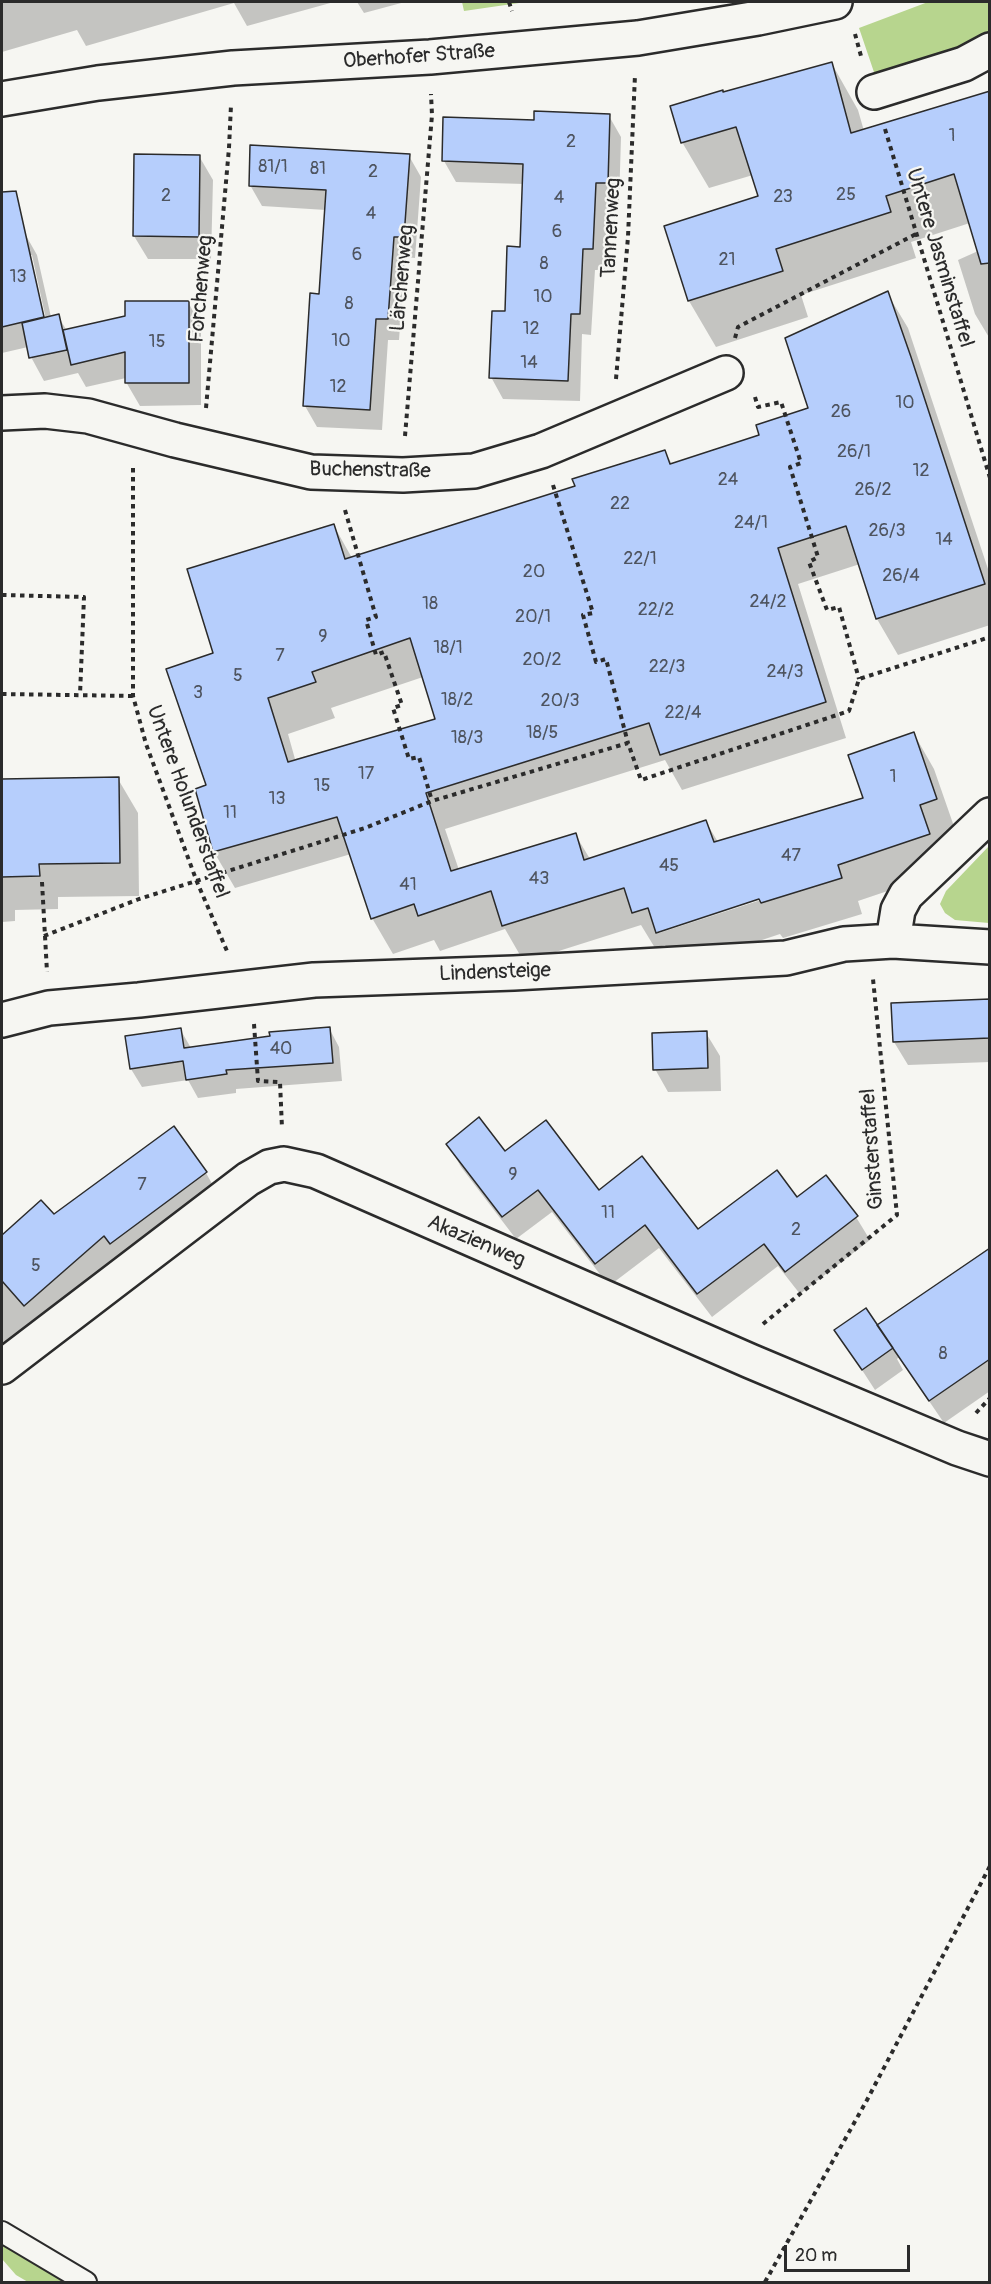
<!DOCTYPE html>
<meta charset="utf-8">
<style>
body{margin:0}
#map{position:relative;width:991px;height:2284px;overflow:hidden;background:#f6f6f2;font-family:Pangolin,sans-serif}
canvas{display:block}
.frame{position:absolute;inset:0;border:3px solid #2b2b2b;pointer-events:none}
.scale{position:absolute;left:784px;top:2245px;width:126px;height:27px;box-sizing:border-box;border:3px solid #2b2b2b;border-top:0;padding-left:8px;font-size:18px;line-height:21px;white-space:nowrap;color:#2b2b2b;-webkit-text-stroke:4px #f6f6f2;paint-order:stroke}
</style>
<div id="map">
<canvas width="991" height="2284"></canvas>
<div class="frame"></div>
<div class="scale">20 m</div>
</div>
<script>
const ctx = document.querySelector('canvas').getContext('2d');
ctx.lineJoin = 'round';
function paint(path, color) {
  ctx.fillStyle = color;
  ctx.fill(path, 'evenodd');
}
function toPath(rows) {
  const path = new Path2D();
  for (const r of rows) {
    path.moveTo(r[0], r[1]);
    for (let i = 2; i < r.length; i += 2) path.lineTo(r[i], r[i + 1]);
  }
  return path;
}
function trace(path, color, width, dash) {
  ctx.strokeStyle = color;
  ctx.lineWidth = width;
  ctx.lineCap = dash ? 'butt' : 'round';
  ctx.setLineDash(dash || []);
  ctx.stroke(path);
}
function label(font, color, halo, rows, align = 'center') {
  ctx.font = font + ' Pangolin,sans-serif';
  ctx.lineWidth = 4.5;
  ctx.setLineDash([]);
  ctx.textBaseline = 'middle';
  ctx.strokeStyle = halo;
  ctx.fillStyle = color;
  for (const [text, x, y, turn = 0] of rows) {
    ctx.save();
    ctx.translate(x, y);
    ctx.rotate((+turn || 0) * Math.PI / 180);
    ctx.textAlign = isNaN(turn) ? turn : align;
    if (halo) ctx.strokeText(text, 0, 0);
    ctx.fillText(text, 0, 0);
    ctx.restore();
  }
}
paint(toPath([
 [462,2,526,2,464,11],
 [928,2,989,2,989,39,877,81,859,28],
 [989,846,989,923,955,920,945,913,940,904,946,891],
 [2,2226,95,2282,28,2282,16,2275,2,2259]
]), '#b7d58e');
paint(toPath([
 [2,2,334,2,247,26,234,3,86,46,77,30,2,52],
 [357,2,405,2,364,13],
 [832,64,858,110,864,131,990,93,990,339,975,314,958,260,987,247,973,222,911,242,916,258,801,295,808,317,716,347,689,301,666,227,760,196,753,175,709,188,682,142,723,93],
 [609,116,621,137,619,204,608,204,605,270,595,270,591,335,582,334,580,401,503,399,491,377,521,248,524,184,456,182,444,161,536,122],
 [199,156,213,180,211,259,148,259,134,236],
 [409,156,421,177,415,258,405,257,399,340,388,340,382,430,317,427,305,406,320,295,326,210,262,206,250,185],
 [24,232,37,255,51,317,58,316,67,331,188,302,201,326,201,405,140,406,126,382,126,378,86,387,78,373,44,381,31,357,28,347,2,353,2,237],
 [28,255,32,255,47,324,44,325],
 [887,293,908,328,990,575,990,625,898,655,877,619,860,564,798,584,846,738,682,790,665,760,445,829,459,870,575,834,590,859,706,822,718,842,865,799,914,734,934,769,957,835,950,870,858,901,862,914,783,938,780,934,678,968,665,945,655,948,641,925,524,962,505,929,440,951,434,940,393,954,372,918,351,854,235,888,214,852,196,790,208,786,215,654,334,526,352,558,576,487,665,452,672,464,761,436,810,409],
 [423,677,437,720,295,759,288,734,335,718,331,708],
 [766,895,767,898,659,933,659,930],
 [118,779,138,813,139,896,58,897,58,909,15,910,15,921,2,922,2,781],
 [990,1000,990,1062,908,1065,894,1042],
 [329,1028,339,1047,342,1081,236,1089,236,1093,198,1098,188,1080,142,1087,131,1069,180,1029,191,1048],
 [706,1033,720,1056,721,1091,668,1092,655,1069],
 [173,1128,206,1173,219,1196,38,1329,31,1321,2,1346,2,1237,41,1202,54,1216],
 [448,1144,505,1153,698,1231,797,1199,825,1177,856,1217,870,1240,800,1294,778,1266,712,1317,659,1248,609,1286,552,1212,516,1239,461,1167],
 [990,1247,990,1391,944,1423,899,1357,897,1359,903,1370,875,1390,836,1330,883,1337,879,1325]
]), '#0003');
const building = toPath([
 [832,62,851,133,990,91,990,263,981,264,954,174,886,196,891,212,776,249,783,271,688,301,664,226,758,196,736,127,681,143,670,106,723,90,723,92,832,62],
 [534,111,610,114,608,183,596,183,593,249,583,249,580,314,571,314,568,381,489,378,492,311,505,311,507,246,520,247,523,164,442,161,443,117,534,120,534,111],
 [250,145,410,154,404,237,394,237,388,319,376,319,370,410,303,406,310,293,319,294,326,190,249,186,250,145],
 [134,154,200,155,199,237,133,236,134,154],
 [16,191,44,317,2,327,2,192,16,191],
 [888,291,911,357,985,584,876,619,846,526,778,548,826,702,660,755,649,723,426,793,451,871,576,833,584,860,706,820,714,842,863,798,848,755,914,732,937,799,920,805,930,834,838,865,842,878,761,903,759,899,656,933,648,908,632,913,624,888,502,926,491,891,418,916,414,904,371,919,337,817,213,852,195,789,206,785,166,669,213,653,187,569,334,524,345,559,575,486,572,479,665,450,670,464,759,435,756,425,808,408,785,338,888,291],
 [410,638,435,719,288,762,268,698,316,682,312,672,410,638],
 [125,301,189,301,189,383,125,383,125,352,71,365,63,330,125,316,125,301],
 [59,314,67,350,29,358,22,323,59,314],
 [119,777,120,863,39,864,40,876,2,877,2,779,119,777],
 [990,999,990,1038,893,1042,891,1003,990,999],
 [330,1027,333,1063,226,1070,227,1074,186,1080,183,1061,130,1069,125,1036,181,1028,184,1048,270,1036,269,1032,330,1027],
 [707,1031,708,1068,653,1070,652,1033,707,1031],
 [479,1117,505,1151,546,1120,599,1190,642,1156,698,1229,777,1170,797,1197,826,1175,858,1216,785,1272,764,1244,697,1294,645,1225,595,1264,538,1190,502,1217,446,1144,479,1117],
 [174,1126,207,1172,110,1244,104,1236,24,1306,2,1281,2,1235,41,1200,54,1214,174,1126],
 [990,1248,990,1359,929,1401,877,1325,990,1248],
 [866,1308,893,1348,862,1370,834,1330,866,1308]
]);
paint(building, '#b6cefc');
trace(building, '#2b2b2b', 1.5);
const service = toPath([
 [2,2232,86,2282]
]);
const minor = toPath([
 [874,92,964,64,990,50],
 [2,99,98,83,233,68,430,57,638,38,758,18,835,2],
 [2,413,45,411,88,416,175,440,311,472,403,475,474,471,541,451,726,373],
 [893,941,898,910,906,895,990,815],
 [2,1020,49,1008,139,1000,314,980,514,973,786,958,844,944,893,941,990,947],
 [2,1367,248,1179,269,1167,284,1164,316,1171,750,1361,957,1448,990,1459]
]);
trace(service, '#2b2b2b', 24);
trace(minor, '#2b2b2b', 38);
trace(toPath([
 [509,2,512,11],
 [855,34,861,56],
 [885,129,990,478],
 [735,338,738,327,916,234],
 [616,379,628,237,635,75],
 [755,397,758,407,781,402,801,463,790,467,818,557,809,562,827,610,839,607,859,679],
 [206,408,229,148,231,105],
 [405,436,432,115,431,94],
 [133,468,133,696,146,744,197,882,227,951],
 [553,485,593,613,583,615,596,662,606,659,628,743],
 [345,510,376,617,366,620,376,655,384,652,402,705,393,708,409,759,419,757,432,801],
 [2,595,84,597,80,695],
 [2,694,133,696],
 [42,882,47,972],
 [44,936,139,899,365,828,432,801,628,743,641,780,849,711,859,679,990,637],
 [254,1024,258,1081,280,1082,282,1128],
 [763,1324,897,1215,873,979],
 [976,1413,990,1398],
 [765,2282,867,2100,990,1866]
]), '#2b2b2b', 4, [4.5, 4.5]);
trace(service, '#f6f6f2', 20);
trace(minor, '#f6f6f2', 33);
label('18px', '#4e545f', null, [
 ["1",952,136],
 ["2",571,142],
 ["81/1",273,167],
 ["81",318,169],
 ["2",373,172],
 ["25",846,195],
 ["2",166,196],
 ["23",783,197],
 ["4",559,198],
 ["4",371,214],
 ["6",557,232],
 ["6",357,255],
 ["21",727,260],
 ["8",544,264],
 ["13",18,277],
 ["10",543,297],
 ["8",349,304],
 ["12",531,329],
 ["10",341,341],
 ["15",157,342],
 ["14",529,363],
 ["12",338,387],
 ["10",905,403],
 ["26",841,412],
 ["26/1",854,452],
 ["12",921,471],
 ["24",728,480],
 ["26/2",873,490],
 ["22",620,504],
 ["24/1",751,523],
 ["26/3",887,531],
 ["14",944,540],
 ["22/1",640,559],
 ["20",534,572],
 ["26/4",901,576],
 ["24/2",768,602],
 ["18",430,604],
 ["22/2",656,610],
 ["20/1",533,617],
 ["9",323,637],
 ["18/1",448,648],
 ["7",280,656],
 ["20/2",542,660],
 ["22/3",667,667],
 ["24/3",785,672],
 ["5",238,676],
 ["3",198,693],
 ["18/2",457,700],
 ["20/3",560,701],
 ["22/4",683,713],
 ["18/5",542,733],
 ["18/3",467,738],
 ["17",366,774],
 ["1",893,777],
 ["15",322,786],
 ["13",277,799],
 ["11",230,813],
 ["47",791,856],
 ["45",669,866],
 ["43",539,879],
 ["41",408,885],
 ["40",281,1049],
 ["9",513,1175],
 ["7",142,1185],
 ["11",608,1213],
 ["2",796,1230],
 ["5",36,1266],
 ["8",943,1354]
]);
label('21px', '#2b2b2b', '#f6f6f2', [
 ["Oberhofer Straße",419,57,-4],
 ["Tannenweg",612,228,-87],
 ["Untere Jasminstaffel",939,258,73],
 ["Lärchenweg",403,278,-85],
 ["Forchenweg",202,289,-85],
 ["Buchenstraße",370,471,1],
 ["Untere Holunderstaffel",187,802,70],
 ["Lindensteige",495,973,-2],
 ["Ginsterstaffel",873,1149,-94],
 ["Akazienweg",476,1242,23]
]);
</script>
